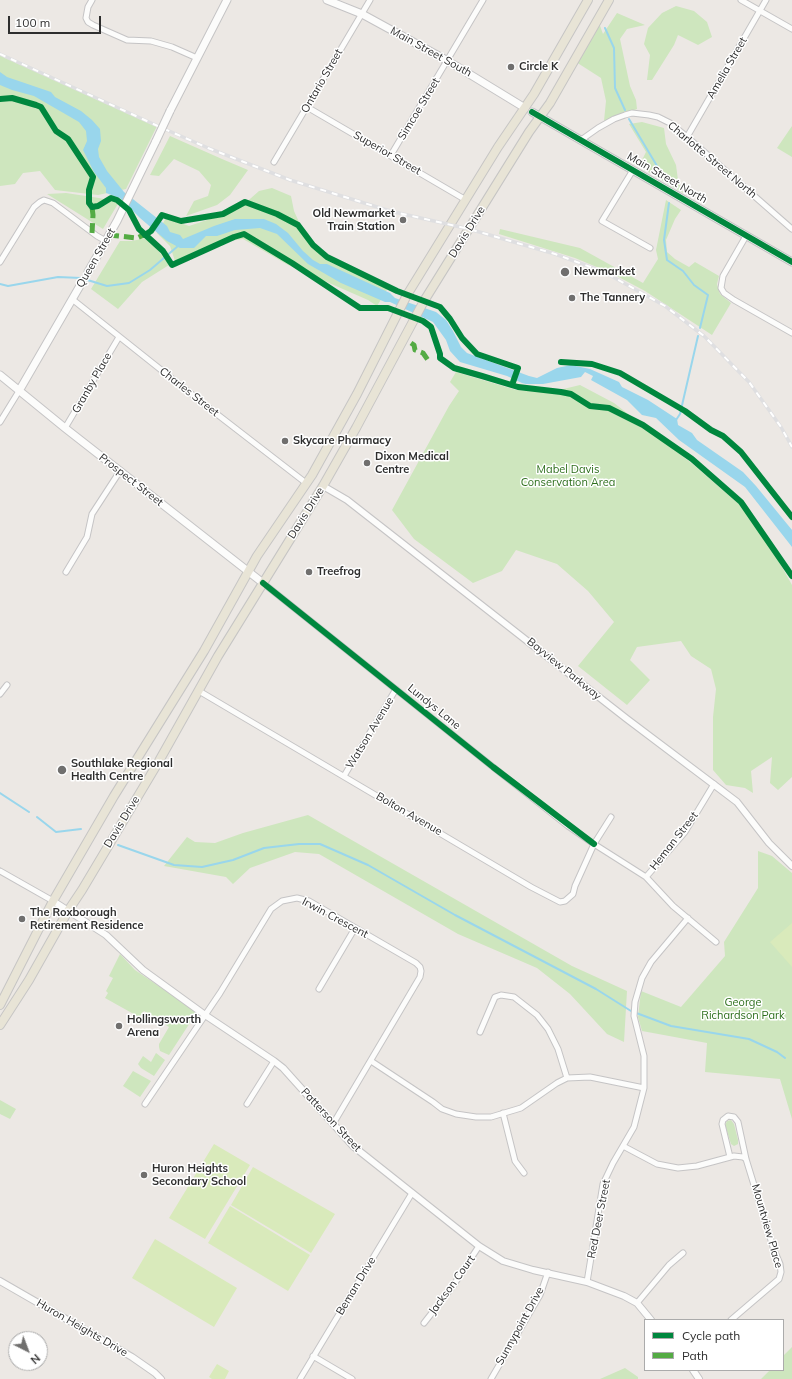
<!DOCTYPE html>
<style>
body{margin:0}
#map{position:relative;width:792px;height:1379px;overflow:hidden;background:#ece8e4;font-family:Mulish,sans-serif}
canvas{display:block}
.legend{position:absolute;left:644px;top:1319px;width:140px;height:52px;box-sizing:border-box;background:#fff;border:1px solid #ababab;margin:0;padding:5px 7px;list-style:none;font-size:12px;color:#2e2e2e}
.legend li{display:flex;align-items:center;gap:8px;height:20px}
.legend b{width:20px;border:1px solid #ababab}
.north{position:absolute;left:8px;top:1331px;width:40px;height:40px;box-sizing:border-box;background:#fff;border:1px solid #ababab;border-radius:50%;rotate:138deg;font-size:11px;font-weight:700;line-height:16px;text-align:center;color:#2e2e2e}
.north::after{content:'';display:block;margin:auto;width:14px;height:18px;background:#706f6e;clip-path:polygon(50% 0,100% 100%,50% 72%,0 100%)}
.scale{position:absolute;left:8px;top:16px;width:93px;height:18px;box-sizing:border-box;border:2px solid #2e2e2e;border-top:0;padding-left:5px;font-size:12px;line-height:14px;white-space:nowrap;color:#2e2e2e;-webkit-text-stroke:3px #fff;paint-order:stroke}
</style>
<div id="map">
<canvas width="792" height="1379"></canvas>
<ul class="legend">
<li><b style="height:5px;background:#00873e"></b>Cycle path</li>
<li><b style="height:5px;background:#54ab44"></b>Path</li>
</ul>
<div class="north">N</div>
<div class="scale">100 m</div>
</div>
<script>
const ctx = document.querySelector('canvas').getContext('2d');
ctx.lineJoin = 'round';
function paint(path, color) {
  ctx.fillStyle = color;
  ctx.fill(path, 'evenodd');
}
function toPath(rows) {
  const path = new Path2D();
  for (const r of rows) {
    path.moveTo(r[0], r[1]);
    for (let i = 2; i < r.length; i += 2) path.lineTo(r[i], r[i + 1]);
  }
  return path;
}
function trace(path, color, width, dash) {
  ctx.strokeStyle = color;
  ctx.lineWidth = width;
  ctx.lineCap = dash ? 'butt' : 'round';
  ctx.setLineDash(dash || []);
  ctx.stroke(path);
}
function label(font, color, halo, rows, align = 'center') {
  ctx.font = font + ' Mulish,sans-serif';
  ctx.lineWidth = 3;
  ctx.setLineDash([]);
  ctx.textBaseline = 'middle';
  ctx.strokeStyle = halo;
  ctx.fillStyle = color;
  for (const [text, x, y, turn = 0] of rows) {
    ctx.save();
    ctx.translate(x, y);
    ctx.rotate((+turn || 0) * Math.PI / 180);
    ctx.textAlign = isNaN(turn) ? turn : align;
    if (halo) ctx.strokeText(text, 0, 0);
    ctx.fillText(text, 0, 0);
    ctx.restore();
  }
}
paint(toPath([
 [676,6,694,11,707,22,712,37,698,45,678,35,674,45,652,80,647,80,650,55,644,44,648,28,662,13],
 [617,13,645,25,627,29,620,39,630,86,636,100,637,109,604,121,606,101,601,78,576,62,599,23,603,34],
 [0,54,157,126,126,189,98,195,55,190,40,171,23,173,15,184,0,186],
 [642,122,664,128,666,144,676,165,678,180,683,193,639,166,646,152,629,124],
 [792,126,792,157,777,148],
 [170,136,222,159,248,170,230,195,217,205,186,216,194,201,208,196,211,185,199,171,174,159,159,176,150,175],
 [272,188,291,196,294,211,299,222,327,260,388,288,377,306,368,300,288,265,243,239,229,241,212,248,196,252,175,261,170,246,157,233,166,218,189,226,219,216,242,206,259,191],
 [66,193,99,198,119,202,103,229,47,194],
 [666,200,681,210,675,219,666,240,667,252,675,259,689,267,695,262,719,276,717,284,720,294,731,303,712,335,645,291,611,273,575,258,499,234,500,229,580,248,643,283,658,259,656,250],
 [146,238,154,245,169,265,142,282,118,309,91,289,120,241,132,241],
 [456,372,516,390,551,392,580,385,614,403,695,466,740,505,773,551,792,585,792,777,778,790,770,783,772,757,751,771,753,793,745,788,726,785,713,770,713,717,716,689,711,669,691,656,681,641,637,647,630,660,650,680,627,705,578,666,614,622,588,591,557,564,516,550,502,571,473,583,414,539,392,510,449,406,459,391,450,382],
 [308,815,572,966,627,991,624,1042,607,1034,570,994,537,968,458,934,319,854,295,852,250,868,233,884,226,877,164,866,187,837,195,842,215,843,243,833],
 [758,851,772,856,792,873,792,1119,780,1079,705,1072,707,1043,642,1031,638,1017,641,991,681,1007,725,956,724,942,758,888],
 [120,954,135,970,197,1012,169,1055,160,1051,159,1047,159,1044,169,1027,144,1011,139,1017,105,998,108,993,106,991,113,978,109,976],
 [156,1053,165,1060,154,1076,141,1068,138,1064,143,1056,151,1062],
 [133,1071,151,1081,140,1097,123,1086],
 [0,1100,16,1109,10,1119,0,1114],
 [731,1120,734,1124,738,1140,738,1144,734,1146,731,1144,725,1125,727,1121],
 [792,1347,792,1379,761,1379,770,1370,783,1370,783,1356],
 [625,1368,638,1377,638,1379,600,1379]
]), '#cee6be');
paint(toPath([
 [792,923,792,967,770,942],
 [214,1144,250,1165,205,1239,169,1218],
 [253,1167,335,1214,311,1253,231,1205],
 [230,1206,310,1255,288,1291,208,1243],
 [155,1239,237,1288,214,1327,132,1278],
 [217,1364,229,1371,225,1379,212,1379,209,1377]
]), '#d9eabb');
paint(toPath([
 [0,72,7,77,51,92,55,97,81,111,92,120,100,129,101,141,98,149,99,157,107,171,124,192,167,226,170,232,180,235,183,239,214,226,235,219,264,219,276,224,288,233,303,251,313,260,320,264,327,264,390,293,395,298,436,312,446,320,453,331,461,347,467,353,529,376,537,378,557,368,571,365,590,369,619,382,622,387,648,400,677,419,678,425,692,433,697,440,743,472,756,486,792,530,792,547,745,487,679,440,656,418,642,415,627,400,591,380,593,376,585,372,581,377,543,384,526,384,522,383,507,376,460,362,450,351,446,340,433,322,390,302,385,302,341,283,308,264,277,234,260,228,235,230,217,236,206,236,194,248,180,248,167,241,140,218,120,198,106,193,106,188,94,172,83,150,87,141,86,131,79,122,34,96,12,90,0,85]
]), '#99d6ec');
trace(toPath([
 [605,28,614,48,615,88,625,110],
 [629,119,663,176],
 [669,203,664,240,667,260,683,271,694,285,708,295,700,328],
 [0,284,8,286,58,277,81,278,107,286,129,283,150,270,178,246],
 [676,420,680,414,698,336],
 [0,793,29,812],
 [37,817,56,832,81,829],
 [118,845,174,865,202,867,233,860,264,848,299,844,320,844,368,865,455,915,596,989,631,1011,671,1026,749,1039,777,1052,785,1058]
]), '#99d6ec', 2);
const minor = toPath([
 [92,0,88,7,86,18,88,22,93,25,127,40,151,41,172,47,197,58],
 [741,0,792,29],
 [307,107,466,200],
 [687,137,766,0],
 [581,140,598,128,614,119,625,115,632,113,649,115,658,117,670,123,687,137,792,229],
 [391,155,483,0],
 [274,162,370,0],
 [633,170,602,221,650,248],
 [746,236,723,276,721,288,724,293,734,300,792,333],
 [0,262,34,207,40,202,44,200,53,203,97,236,106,241],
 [81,284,88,272],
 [72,299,209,408,306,483],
 [0,422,19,391],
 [65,428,119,337],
 [66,572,87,537,92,514,120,471],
 [263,583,493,767,568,826,594,844,646,877,673,906,716,942],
 [199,691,531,887,560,902,565,901,573,894,575,886,594,844,611,817],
 [0,694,7,685],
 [344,776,396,689],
 [0,871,53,901],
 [646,877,685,832,714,784],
 [319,989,355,928],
 [480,1032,495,997,501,995,514,997,537,1015,548,1029,558,1049,567,1078],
 [371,1061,433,1102,442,1109,456,1114,476,1117,491,1117,521,1108,557,1083,567,1078,590,1077,644,1088],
 [145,1104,220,993,271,909,282,901,297,898,309,901,416,963,420,967,421,971,420,977,333,1124],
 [247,1104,274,1061],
 [503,1113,515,1161,524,1173],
 [623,1146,657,1164,678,1168,697,1166,734,1156,743,1157,746,1159],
 [730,1157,722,1124,723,1120,728,1116,734,1117,738,1122,746,1159,774,1250,780,1264,781,1272,779,1279,731,1320],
 [587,1282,603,1184,613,1163,634,1127,644,1088,644,1056,634,1016,635,1002,642,978,651,962,688,918],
 [637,1303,669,1265,683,1253],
 [424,1323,453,1286,479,1246],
 [313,1356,352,1379],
 [300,1379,412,1193],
 [491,1379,540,1295,548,1272]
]);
const tertiary = toPath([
 [323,486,347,500,627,719,737,802,769,843,792,866],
 [53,901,106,935,143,970,205,1015,274,1061,283,1068,353,1146,479,1246,503,1261,533,1270,587,1282,624,1296,637,1303,651,1320],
 [0,1281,132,1357,155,1373,161,1379],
 [693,1370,699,1379]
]);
const secondary = toPath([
 [327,0,362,14,448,61,525,108],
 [170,111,227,0],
 [532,112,792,262],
 [88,272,117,221,156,141],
 [0,375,65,428,263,583],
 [19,391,81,284]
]);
const primary = toPath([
 [0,1005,53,901,114,796,204,651,257,556,312,475,357,394,407,295,498,147,534,94,588,0],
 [0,1025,29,980,68,911,82,890,159,761,218,656,323,486,356,428,424,301,529,132,550,103,609,0]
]);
trace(minor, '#c5c4c5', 7);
trace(tertiary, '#c5c4c5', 8);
trace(secondary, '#c5c4c5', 9);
trace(primary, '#c6c5c4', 10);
trace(minor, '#fcfcfb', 5);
trace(tertiary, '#fcfcfb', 6);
trace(secondary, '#fcfcfb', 7);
trace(primary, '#e8e4d6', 8);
const rail = toPath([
 [0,54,160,127,208,148,290,180,390,211,469,229,555,254,604,272,665,306,704,336,749,382,781,427,792,447]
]);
trace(rail, '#dfdfe1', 3.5);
trace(rail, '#fff', 2, [6]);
const secondaryBridge = toPath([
 [156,141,170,111]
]);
trace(secondaryBridge, '#c5c4c5', 9, []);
trace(secondaryBridge, '#fcfcfb', 7);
trace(toPath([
 [92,233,93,215,92,207],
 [109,235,137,238,148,233],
 [411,343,414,345,415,350,423,353,430,363]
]), '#54ab44', 5, [10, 5]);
trace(toPath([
 [0,99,12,98,36,105,41,107,56,131,68,139,93,177,89,190,89,203,92,207,98,206,111,198,117,200,129,210,139,229,163,251,172,265,234,237,244,234,292,263,360,308,388,308,423,321,431,327,440,354,440,358,454,368,482,376,518,387,561,392,571,394,590,406,609,408,643,425,692,459,741,502,792,576],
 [532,112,792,262],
 [145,235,151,231,162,215,181,221,223,214,245,202,277,214,298,225,313,245,327,257,397,291,440,307,450,319,462,338,477,354,518,368,512,385],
 [561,362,592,364,620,373,685,411,711,430,723,436,741,452,792,517],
 [263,583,493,767,594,844]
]), '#00873e', 6);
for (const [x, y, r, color] of [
 [511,67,4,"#706f6e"],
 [403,220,4,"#706f6e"],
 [565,272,5,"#706f6e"],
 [572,298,4,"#706f6e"],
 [285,441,4,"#706f6e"],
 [367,463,4,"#706f6e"],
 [309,572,4,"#706f6e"],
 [62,770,5,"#706f6e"],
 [22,919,4,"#706f6e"],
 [119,1026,4,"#706f6e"],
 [144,1175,4,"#706f6e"]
]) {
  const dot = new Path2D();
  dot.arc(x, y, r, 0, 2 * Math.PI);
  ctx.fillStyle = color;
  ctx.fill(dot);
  trace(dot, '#fff', 1.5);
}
label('11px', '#2e2e2e', '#fff', [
 ["Main Street South",431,52,29],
 ["Amelia Street",727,68,-60],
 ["Ontario Street",322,81,-60],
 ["Simcoe Street",419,109,-59],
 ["Superior Street",387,153,30],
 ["Charlotte Street North",712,160,40],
 ["Main Street North",667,178,30],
 ["Davis Drive",467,232,-58],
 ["Queen Street",96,258,-60],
 ["Granby Place",92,383,-60],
 ["Charles Street",189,392,38],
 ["Prospect Street",131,480,38],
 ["Davis Drive",306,513,-58],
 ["Bayview Parkway",564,669,39],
 ["Lundys Lane",434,707,39],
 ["Watson Avenue",370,733,-59],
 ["Bolton Avenue",409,814,30],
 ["Davis Drive",122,822,-59],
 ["Heman Street",674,841,-52],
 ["Irwin Crescent",335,918,28],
 ["Patterson Street",331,1120,47],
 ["Red Deer Street",599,1219,-79],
 ["Mountview Place",767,1226,74],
 ["Jackson Court",452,1285,-54],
 ["Beman Drive",356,1286,-59],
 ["Sunnypoint Drive",520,1326,-61],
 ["Huron Heights Drive",82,1328,30]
]);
label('bold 11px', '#2e2e2e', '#fff', [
 ["Circle K",519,67],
 ["Old Newmarket",395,214,"right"],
 ["Train Station",395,227,"right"],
 ["Newmarket",574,272],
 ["The Tannery",580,298],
 ["Skycare Pharmacy",293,441],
 ["Dixon Medical",375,457],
 ["Centre",375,470],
 ["Treefrog",317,572],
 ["Southlake Regional",71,764],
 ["Health Centre",71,777],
 ["The Roxborough",30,913],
 ["Retirement Residence",30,926],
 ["Hollingsworth",127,1020],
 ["Arena",127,1033],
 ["Huron Heights",152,1169],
 ["Secondary School",152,1182]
], 'left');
label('11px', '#2c6e1b', '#fff', [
 ["Mabel Davis",568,470],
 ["Conservation Area",568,483],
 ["George",743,1003],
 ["Richardson Park",743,1016]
]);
</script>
